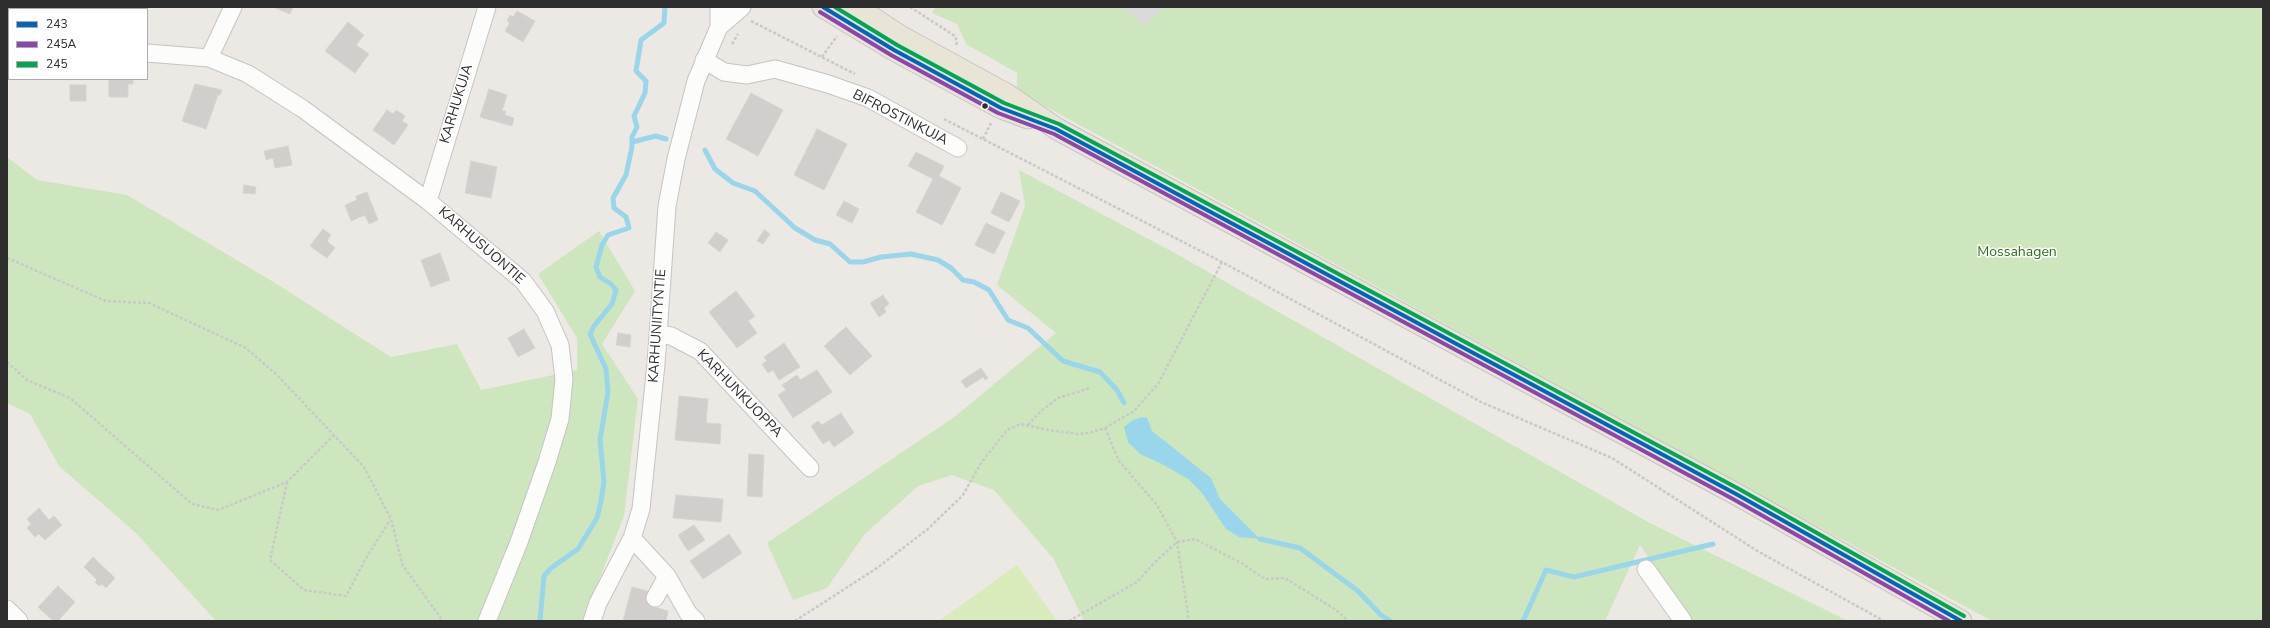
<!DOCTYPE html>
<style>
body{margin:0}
#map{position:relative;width:2270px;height:628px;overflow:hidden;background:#ece8e4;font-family:"Nunito Sans",sans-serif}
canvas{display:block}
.frame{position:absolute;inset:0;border:8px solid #2e2e2e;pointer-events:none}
.legend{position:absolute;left:8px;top:8px;width:140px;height:72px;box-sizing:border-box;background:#fff;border:1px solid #ababab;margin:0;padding:5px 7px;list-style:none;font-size:12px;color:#2e2e2e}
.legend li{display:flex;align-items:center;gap:8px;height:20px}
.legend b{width:20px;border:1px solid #ababab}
</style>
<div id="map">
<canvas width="2270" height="628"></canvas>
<div class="frame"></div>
<ul class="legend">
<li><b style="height:5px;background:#0065bd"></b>243</li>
<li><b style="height:5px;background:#8e44ad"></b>245A</li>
<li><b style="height:5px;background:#00a651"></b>245</li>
</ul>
</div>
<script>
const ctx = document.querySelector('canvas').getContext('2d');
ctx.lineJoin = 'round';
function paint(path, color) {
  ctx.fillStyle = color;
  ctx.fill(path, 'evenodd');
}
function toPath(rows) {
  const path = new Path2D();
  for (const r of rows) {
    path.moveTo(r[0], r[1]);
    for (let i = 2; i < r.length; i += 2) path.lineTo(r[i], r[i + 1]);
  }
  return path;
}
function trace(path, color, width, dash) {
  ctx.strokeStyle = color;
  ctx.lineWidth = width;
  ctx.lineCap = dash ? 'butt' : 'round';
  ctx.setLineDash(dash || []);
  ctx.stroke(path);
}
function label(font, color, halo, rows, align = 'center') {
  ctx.font = font + ' "Nunito Sans",sans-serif';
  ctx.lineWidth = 3;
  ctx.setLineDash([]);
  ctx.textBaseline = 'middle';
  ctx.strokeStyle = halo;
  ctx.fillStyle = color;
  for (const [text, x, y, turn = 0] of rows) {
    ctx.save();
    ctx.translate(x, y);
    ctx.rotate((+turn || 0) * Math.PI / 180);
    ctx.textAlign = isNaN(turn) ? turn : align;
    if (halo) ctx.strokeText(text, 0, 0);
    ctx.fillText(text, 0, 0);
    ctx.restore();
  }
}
paint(toPath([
 [1123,7,1163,7,1145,26]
]), '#dcd9db');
paint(toPath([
 [935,7,1123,7,1145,26,1163,7,2263,7,2263,621,1992,621,1017,91,1017,73,966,44,957,24,932,13],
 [7,157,37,180,127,195,272,281,391,357,457,344,481,390,577,370,577,338,538,274,599,231,635,291,602,344,638,399,624,516,583,621,216,621,136,533,59,466,30,414,7,403],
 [1019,170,1173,252,1650,523,1848,621,1692,621,1640,545,1605,621,1084,621,1053,558,994,490,952,475,918,486,864,535,827,588,793,600,767,543,953,418,1056,333,997,285,1025,206]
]), '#cee6be');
paint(toPath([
 [1017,565,1057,621,939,621]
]), '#d9eabb');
paint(toPath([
 [1142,417,1147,418,1152,431,1211,478,1220,499,1260,539,1239,537,1226,529,1202,493,1188,479,1162,464,1140,454,1128,442,1124,427,1133,420]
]), '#99d6ec');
trace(toPath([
 [632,142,656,136,666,139],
 [705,150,715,169,733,183,755,191,795,228,815,240,830,244,850,262,863,262,881,257,911,254,938,260,951,268,963,280,974,282,989,290,1008,320,1028,328,1063,361,1100,372,1117,390,1124,403],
 [1260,539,1300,548,1358,591,1381,615,1390,621],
 [540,621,544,576,551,568,578,549,597,518,601,501,604,482,600,440,608,392,606,369,590,334,594,326,612,304,616,290,611,284,600,277,596,267,602,245,608,235,629,228,626,217,614,208,613,198,626,175,632,147,632,137,637,127,634,116,645,93,646,81,636,71,641,40,664,23,665,7],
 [1523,621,1546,570,1574,577,1713,544]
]), '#99d6ec', 5);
const building = toPath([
 [273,7,293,7,290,14,273,7],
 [517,11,535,21,523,42,505,31,510,23,507,21,510,15,513,17,517,11],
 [348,22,364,35,356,45,369,54,355,73,325,51,348,22],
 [109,79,133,79,133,84,128,84,128,97,109,97,109,79],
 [195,84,222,90,220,95,218,95,206,129,182,121,195,84],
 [70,85,86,85,86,101,70,101,70,85],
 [489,89,507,95,502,111,506,111,505,115,514,118,512,126,480,117,489,89],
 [751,93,783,110,758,156,726,139,751,93],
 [387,110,393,114,396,110,405,116,402,121,408,125,394,145,373,130,387,110],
 [817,129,847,144,824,190,794,175,817,129],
 [288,146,292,165,275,168,273,158,266,160,264,151,288,146],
 [916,152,944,166,939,176,961,188,942,225,916,212,933,179,908,166,916,152],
 [471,161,497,167,491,198,465,193,471,161],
 [244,185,256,187,255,194,243,193,244,185],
 [367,192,378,220,369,224,365,215,351,221,345,205,357,200,356,196,367,192],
 [1001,192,1020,201,1009,222,991,213,1001,192],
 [844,201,859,209,852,223,836,215,844,201],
 [986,223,1005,232,994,254,975,245,986,223],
 [323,229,331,235,327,241,335,248,327,258,310,246,323,229],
 [764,230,770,234,763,244,757,241,764,230],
 [716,232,728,240,720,252,708,243,716,232],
 [440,253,450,280,431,287,421,260,440,253],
 [736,291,755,316,748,321,757,333,737,348,709,312,736,291],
 [883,295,889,304,884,308,886,312,879,317,870,303,883,295],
 [846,327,872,356,850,375,824,346,846,327],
 [524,329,535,348,518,357,508,338,524,329],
 [618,333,631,335,630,347,616,345,618,333],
 [784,343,800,367,779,380,773,370,768,373,762,364,767,361,764,357,784,343],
 [981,368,988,378,985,380,983,377,966,388,961,381,981,368],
 [817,370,832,392,793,418,778,395,786,390,782,385,797,375,800,380,817,370],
 [679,396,708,399,706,423,721,424,720,444,675,440,679,396],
 [841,413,854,433,834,447,829,440,823,444,811,426,818,421,822,425,841,413],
 [749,454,764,455,762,497,747,496,749,454],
 [676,495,723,499,721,522,673,518,676,495],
 [39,508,49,520,54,516,62,525,45,540,39,534,35,537,27,528,31,524,27,519,39,508],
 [694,525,705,540,688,551,678,535,694,525],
 [729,534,742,553,703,579,690,561,729,534],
 [93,557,115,578,106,588,102,584,99,586,95,582,97,580,84,567,93,557],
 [58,586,75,602,58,621,53,621,38,607,58,586],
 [632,587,651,592,648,605,668,611,666,621,623,621,632,587]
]);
paint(building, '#d1cecb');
trace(building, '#d7d4d0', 1);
const minor = toPath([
 [719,27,742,7],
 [7,39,9,40],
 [147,53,209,58,248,74,303,109,428,201,523,281,545,311,560,345,564,379,560,419,547,462,519,542,487,621],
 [209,58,233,7],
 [704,60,724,72,747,75,775,69,828,84,868,98,958,148],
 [428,201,487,7],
 [658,334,671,336,700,351,810,468],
 [632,538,667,576,688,613,696,621],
 [1646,569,1683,621],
 [655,598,667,576],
 [7,609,19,621],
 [592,621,598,603,632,538,641,509,656,364,667,206,676,159,696,81,719,27,719,7]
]);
const major = toPath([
 [823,7,894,50,1001,108,1028,118],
 [856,7,900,36,1006,94,1057,129,1736,494,1961,621]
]);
trace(minor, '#c5c4c5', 19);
trace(major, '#c6c5c4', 23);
trace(toPath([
 [910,7,955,36,957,42,956,46],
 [751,21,855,74],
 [732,44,738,34],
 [822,57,837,36],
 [944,119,1222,262,1481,402,1612,458,1759,552,1884,621],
 [983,139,991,123],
 [7,258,106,301,149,303,246,348,276,374,364,467,391,519,403,566,443,621],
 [7,362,27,380,70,398,192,504,218,510,287,482,334,435],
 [1028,425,1041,411,1058,398,1090,388],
 [1105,428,1119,461,1157,505,1177,542,1189,621],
 [287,482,270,560,304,590,346,596,365,560,390,520],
 [795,621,877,568,929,528,963,495,981,463,1007,430,1021,424,1048,430,1078,434,1089,433,1105,428,1134,411,1158,384,1222,262],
 [1069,621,1137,582,1154,563,1177,542,1195,539,1243,564,1265,579,1285,578,1336,610,1348,621]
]), '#c9c9c8', 2.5, [3, 2]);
trace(minor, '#fcfcfb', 17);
trace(major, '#e8e4d6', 21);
trace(toPath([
 [823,7,894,50,1001,108,1056,129,1736,494,1961,621]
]), '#0065bd', 4);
trace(toPath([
 [820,12,891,55,998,113,1054,134,1733,499,1949,621]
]), '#8e44ad', 4);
trace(toPath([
 [835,7,897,45,1004,103,1059,124,1739,489,1964,616]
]), '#00a651', 4);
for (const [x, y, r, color] of [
 [985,106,3.5,"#2e2e2e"]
]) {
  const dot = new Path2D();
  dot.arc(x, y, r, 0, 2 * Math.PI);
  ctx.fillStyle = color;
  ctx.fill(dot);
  trace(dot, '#fff', 1.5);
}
label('14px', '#2e2e2e', '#fff', [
 ["KARHUKUJA",457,104,-73],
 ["BIFROSTINKUJA",900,118,27],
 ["KARHUSUONTIE",481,246,41],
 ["KARHUNIITYNTIE",658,326,-86],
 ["KARHUNKUOPPA",739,394,46]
]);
label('14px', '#2c6e1b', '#fff', [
 ["Mossahagen",2017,253]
]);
</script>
